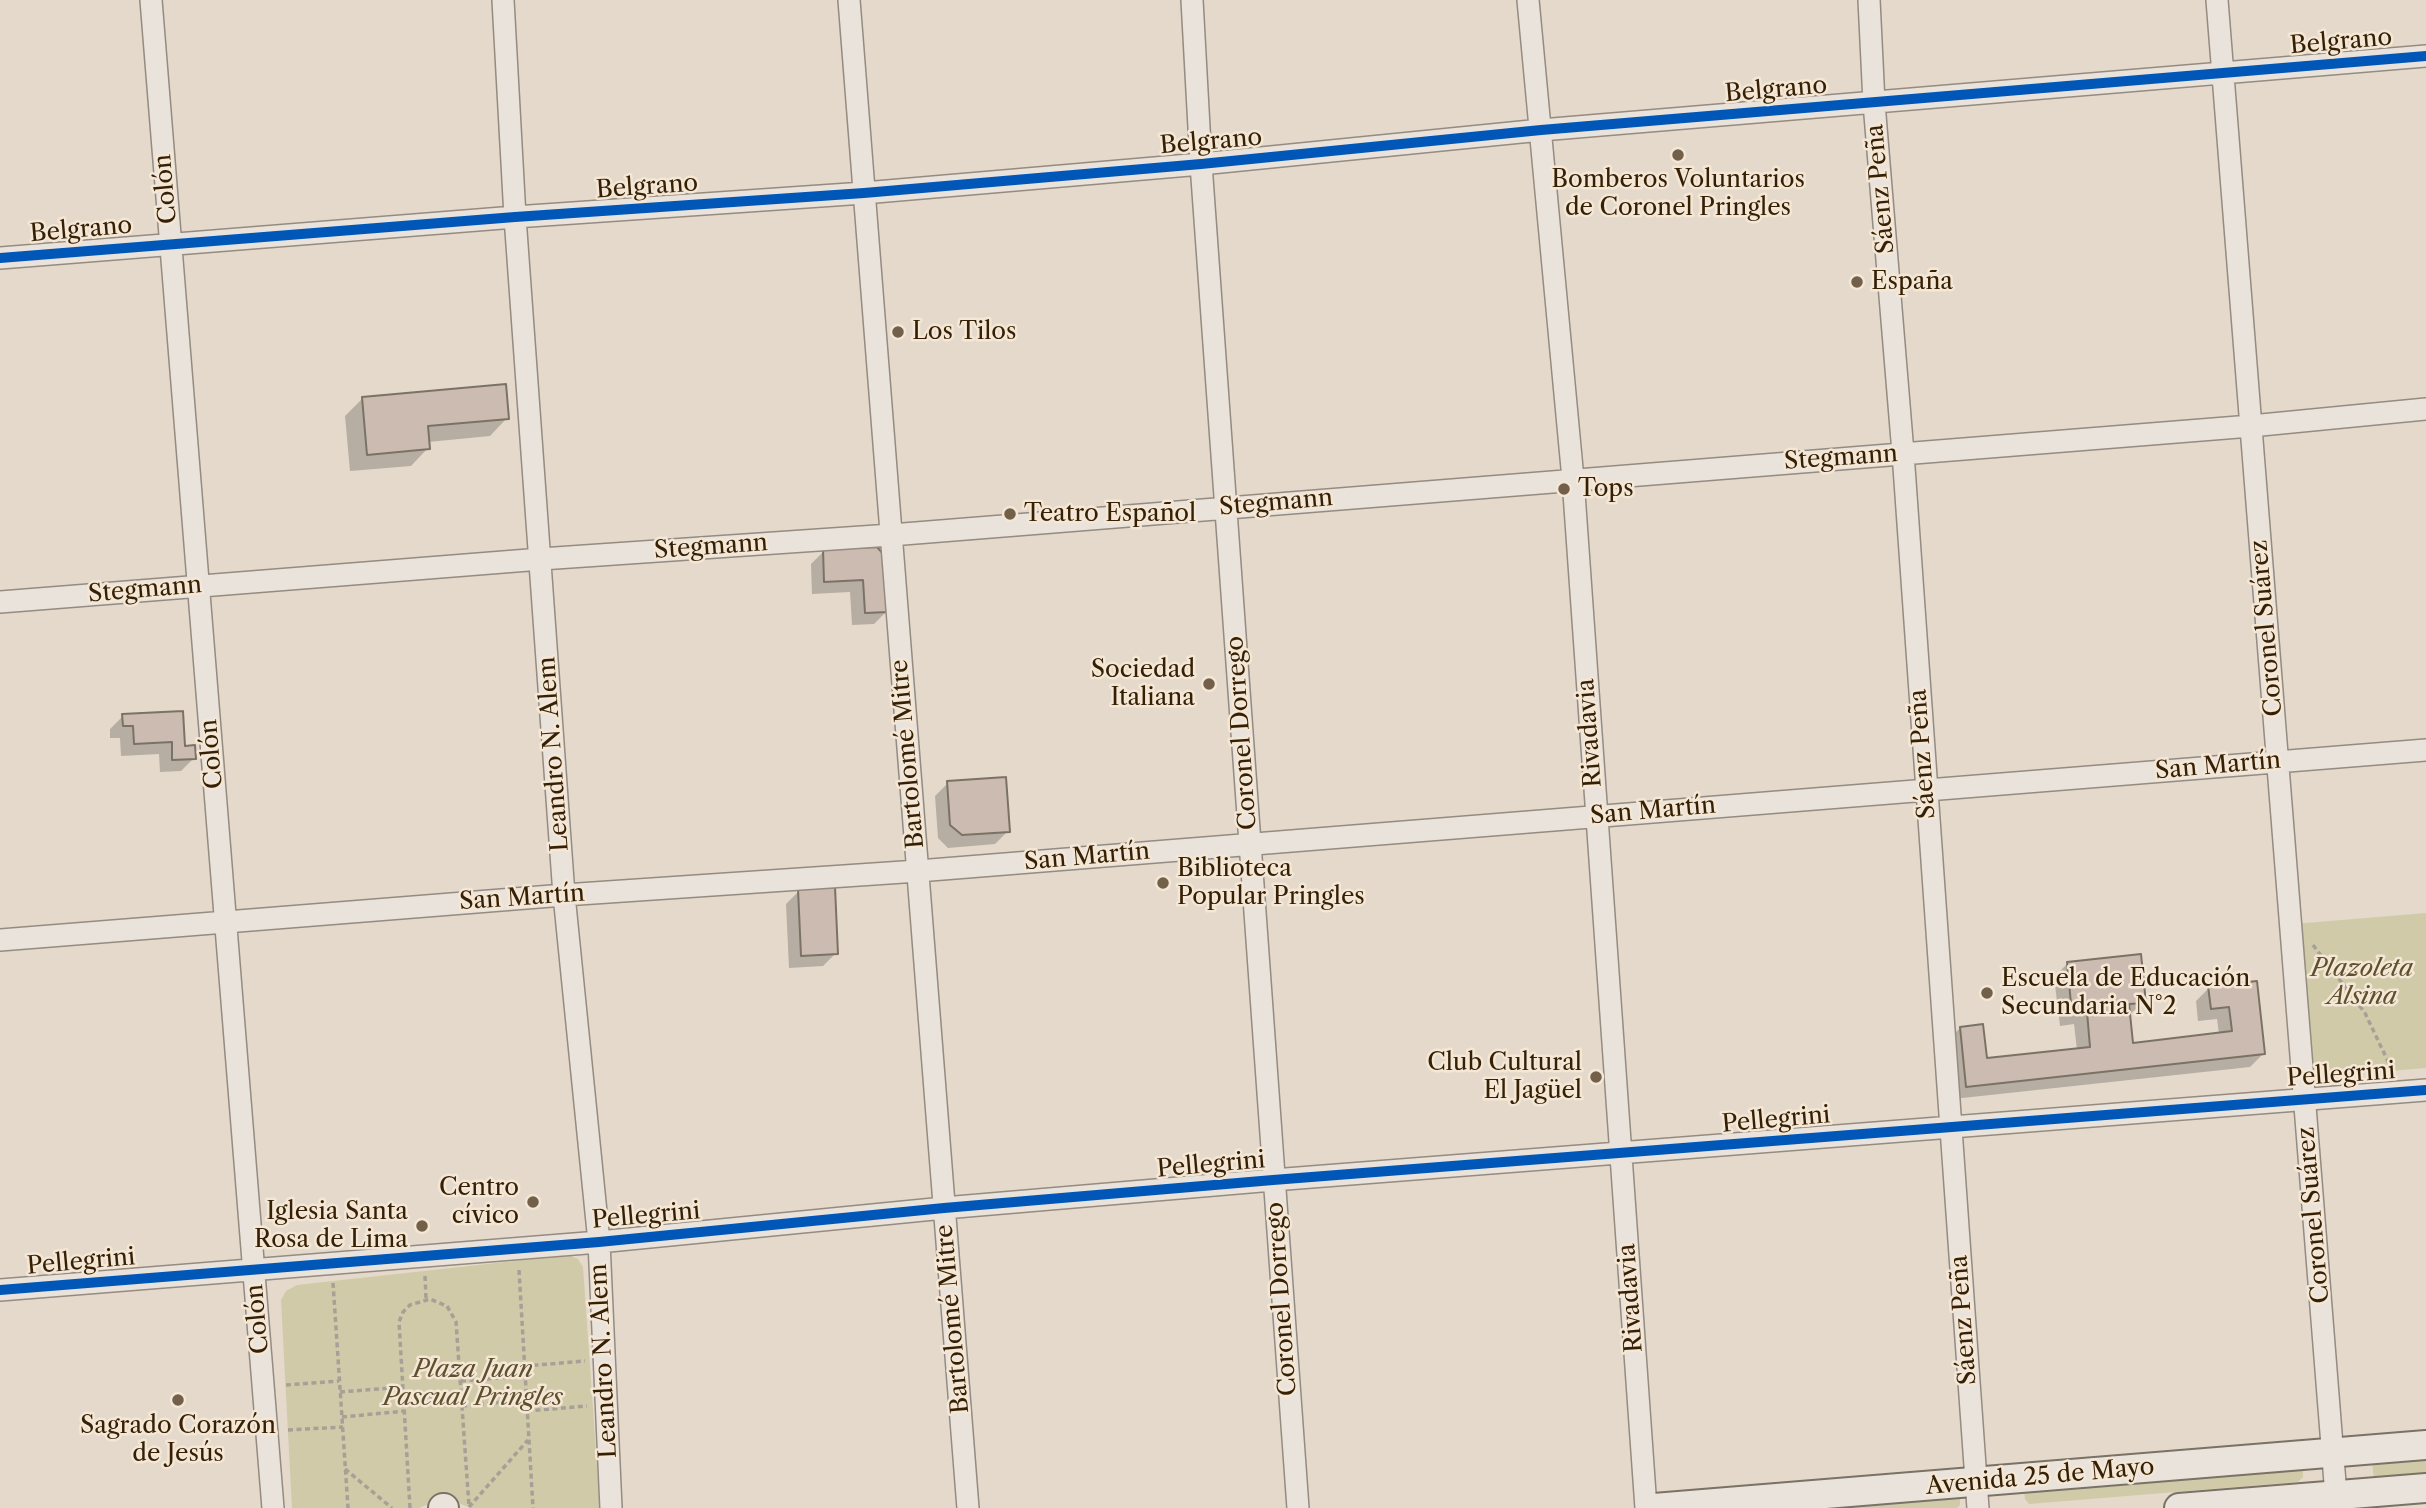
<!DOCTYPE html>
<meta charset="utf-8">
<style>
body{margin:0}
canvas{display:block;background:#e4d9ca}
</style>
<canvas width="2426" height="1508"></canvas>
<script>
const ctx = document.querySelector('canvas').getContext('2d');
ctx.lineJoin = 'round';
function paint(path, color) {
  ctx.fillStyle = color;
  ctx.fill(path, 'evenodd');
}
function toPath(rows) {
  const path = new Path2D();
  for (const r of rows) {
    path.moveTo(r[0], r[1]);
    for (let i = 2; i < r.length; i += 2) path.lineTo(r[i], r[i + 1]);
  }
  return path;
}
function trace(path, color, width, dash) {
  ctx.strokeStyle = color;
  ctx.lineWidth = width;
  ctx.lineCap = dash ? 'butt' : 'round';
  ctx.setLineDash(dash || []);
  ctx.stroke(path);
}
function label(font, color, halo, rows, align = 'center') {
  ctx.font = font + ' "Libre Caslon Text",serif';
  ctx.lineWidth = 5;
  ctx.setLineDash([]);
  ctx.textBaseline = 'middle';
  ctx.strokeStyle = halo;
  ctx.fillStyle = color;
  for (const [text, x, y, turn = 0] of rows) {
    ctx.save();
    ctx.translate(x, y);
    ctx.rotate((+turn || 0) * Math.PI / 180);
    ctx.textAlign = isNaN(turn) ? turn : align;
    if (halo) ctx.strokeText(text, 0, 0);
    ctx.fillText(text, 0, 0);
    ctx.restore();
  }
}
paint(toPath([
 [2426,913,2426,1068,2317,1077,2304,1058,2294,924],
 [569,1255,578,1259,583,1267,600,1508,471,1508,453,1501,431,1503,419,1508,292,1508,281,1300,286,1291,297,1285],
 [2426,1458,2426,1474,2374,1478,2372,1462],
 [2296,1465,2303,1469,2303,1477,2298,1482,2029,1504,2025,1499,2024,1491],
 [1953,1494,1960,1499,1960,1505,1957,1508,1780,1508]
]), '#d0caa9');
paint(toPath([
 [363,398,507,418,490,436,428,442,428,448,411,466,350,471,345,416],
 [876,548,887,611,874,624,852,625,850,592,812,594,811,564,824,551],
 [123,716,183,747,194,758,181,771,160,772,159,754,121,756,120,738,110,738,110,729],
 [948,783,1008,831,995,844,948,848,938,838,935,796],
 [799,891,836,953,823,966,789,968,786,904],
 [2067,964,2144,1002,2129,1015,2132,1045,2219,1034,2217,1019,2198,1021,2196,1001,2209,988,2256,983,2263,1054,2250,1067,1953,1099,1947,1041,1960,1028,1986,1060,2077,1050,2074,1024,2060,1026,2054,977]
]), '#0003');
const building = toPath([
 [506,384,509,419,428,426,430,449,367,455,362,397,506,384],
 [877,547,886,557,889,612,865,613,863,580,824,582,823,549,877,547],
 [183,711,185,746,195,745,196,759,172,760,172,742,134,744,133,726,123,726,122,714,183,711],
 [1006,777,1010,832,962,835,950,825,947,781,1006,777],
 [835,887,838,954,801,956,798,889,835,887],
 [2141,954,2146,1003,2129,1004,2133,1043,2232,1031,2229,1007,2211,1009,2208,986,2257,981,2265,1054,1966,1087,1960,1027,1983,1024,1987,1058,2090,1047,2087,1012,2072,1014,2067,962,2141,954]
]);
paint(building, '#ccbbb0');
trace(building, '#7b7266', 2);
const street = toPath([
 [151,0,273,1508],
 [503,0,515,217,564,895,599,1242,611,1508],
 [849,0,968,1508],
 [1192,0,1201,164,1298,1508],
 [1528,0,1573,479,1646,1508],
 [1869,0,1874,103,1903,453,1978,1508],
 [2217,0,2337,1508],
 [0,258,515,217,864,193,1201,164,1541,130,2426,56],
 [0,602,541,559,891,535,2251,426,2426,409],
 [0,940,564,895,918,871,2426,750],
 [0,1290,599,1242,944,1208,1273,1180,2426,1090]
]);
const secondary = toPath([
 [443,1508,444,1508],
 [1654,1508,2426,1445],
 [2179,1508,2426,1488]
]);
trace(street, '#958b80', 24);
trace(secondary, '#7b7266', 32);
trace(toPath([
 [2313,945,2365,1013,2394,1074],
 [519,1270,533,1508],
 [425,1276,426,1299],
 [333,1283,348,1508],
 [525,1366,585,1361],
 [461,1381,525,1376],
 [286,1385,339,1381],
 [340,1392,403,1387],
 [404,1400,461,1395],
 [462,1406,526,1400],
 [527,1411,587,1406],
 [342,1417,405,1411],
 [288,1430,343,1427],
 [345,1469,392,1508],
 [469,1507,528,1440],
 [410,1508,399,1322,403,1312,410,1305,430,1299,447,1306,456,1322,469,1506]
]), '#a7a097', 3.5, [5, 3.5]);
trace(street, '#e9e3dc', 21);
trace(secondary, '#e9e3dc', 28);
trace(toPath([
 [0,258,515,217,864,193,1201,164,1541,130,2426,56],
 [0,1290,599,1242,944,1208,1273,1180,2426,1090]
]), '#0057b8', 10);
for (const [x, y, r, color] of [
 [1678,155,7,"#72604a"],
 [1857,282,7,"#72604a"],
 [898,332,7,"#72604a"],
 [1564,489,7,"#72604a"],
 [1010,514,7,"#72604a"],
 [1209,684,7,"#72604a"],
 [1163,883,7,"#72604a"],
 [1987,993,7,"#72604a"],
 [1596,1077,7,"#72604a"],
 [533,1202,7,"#72604a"],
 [422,1226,7,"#72604a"],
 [178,1400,7,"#72604a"]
]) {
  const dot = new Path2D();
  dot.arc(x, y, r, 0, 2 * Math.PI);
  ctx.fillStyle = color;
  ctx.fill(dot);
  trace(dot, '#f4e7d5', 2.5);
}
label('24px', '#351f05', '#f4e7d5', [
 ["Belgrano",2341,42,-5],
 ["Belgrano",1776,90,-5],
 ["Belgrano",1211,142,-5],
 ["Belgrano",647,187,-4],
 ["Colón",166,189,-95],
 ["Sáenz Peña",1881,189,-95],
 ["Belgrano",81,230,-5],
 ["Stegmann",1841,458,-4],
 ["Stegmann",1276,503,-5],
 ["Stegmann",711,547,-4],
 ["Stegmann",145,590,-5],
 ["Coronel Suárez",2267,628,-95],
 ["Coronel Dorrego",1242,733,-94],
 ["Rivadavia",1590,733,-94],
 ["Colón",212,754,-95],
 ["Leandro N. Alem",554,754,-94],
 ["Bartolomé Mitre",908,754,-95],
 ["Sáenz Peña",1923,754,-94],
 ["San Martín",2218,766,-5],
 ["San Martín",1653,811,-5],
 ["San Martín",1087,857,-5],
 ["San Martín",522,898,-4],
 ["Pellegrini",2341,1075,-4],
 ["Pellegrini",1776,1120,-5],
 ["Pellegrini",1211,1165,-5],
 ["Coronel Suárez",2314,1215,-95],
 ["Pellegrini",646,1216,-5],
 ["Pellegrini",81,1262,-5],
 ["Rivadavia",1631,1298,-94],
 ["Coronel Dorrego",1282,1299,-94],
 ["Colón",258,1319,-95],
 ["Bartolomé Mitre",953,1319,-95],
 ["Sáenz Peña",1964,1320,-94],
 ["Leandro N. Alem",604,1361,-93],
 ["Avenida 25 de Mayo",2040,1477,-5]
]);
label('24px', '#351f05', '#f4e7d5', [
 ["Bomberos Voluntarios",1678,180,"center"],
 ["de Coronel Pringles",1678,208,"center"],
 ["España",1871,282],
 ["Los Tilos",912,332],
 ["Tops",1578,489],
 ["Teatro Español",1024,514],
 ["Sociedad",1195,670,"right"],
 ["Italiana",1195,698,"right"],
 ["Biblioteca",1177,869],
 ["Popular Pringles",1177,897],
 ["Escuela de Educación",2001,979],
 ["Secundaria N°2",2001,1007],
 ["Club Cultural",1582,1063,"right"],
 ["El Jagüel",1582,1091,"right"],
 ["Centro",519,1188,"right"],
 ["cívico",519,1216,"right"],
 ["Iglesia Santa",408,1212,"right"],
 ["Rosa de Lima",408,1240,"right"],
 ["Sagrado Corazón",178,1426,"center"],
 ["de Jesús",178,1454,"center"]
], 'left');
label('italic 24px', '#5e4f2e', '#f4e7d5', [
 ["Plazoleta",2362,969],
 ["Alsina",2362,997],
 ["Plaza Juan",473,1370],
 ["Pascual Pringles",473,1398]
]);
</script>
